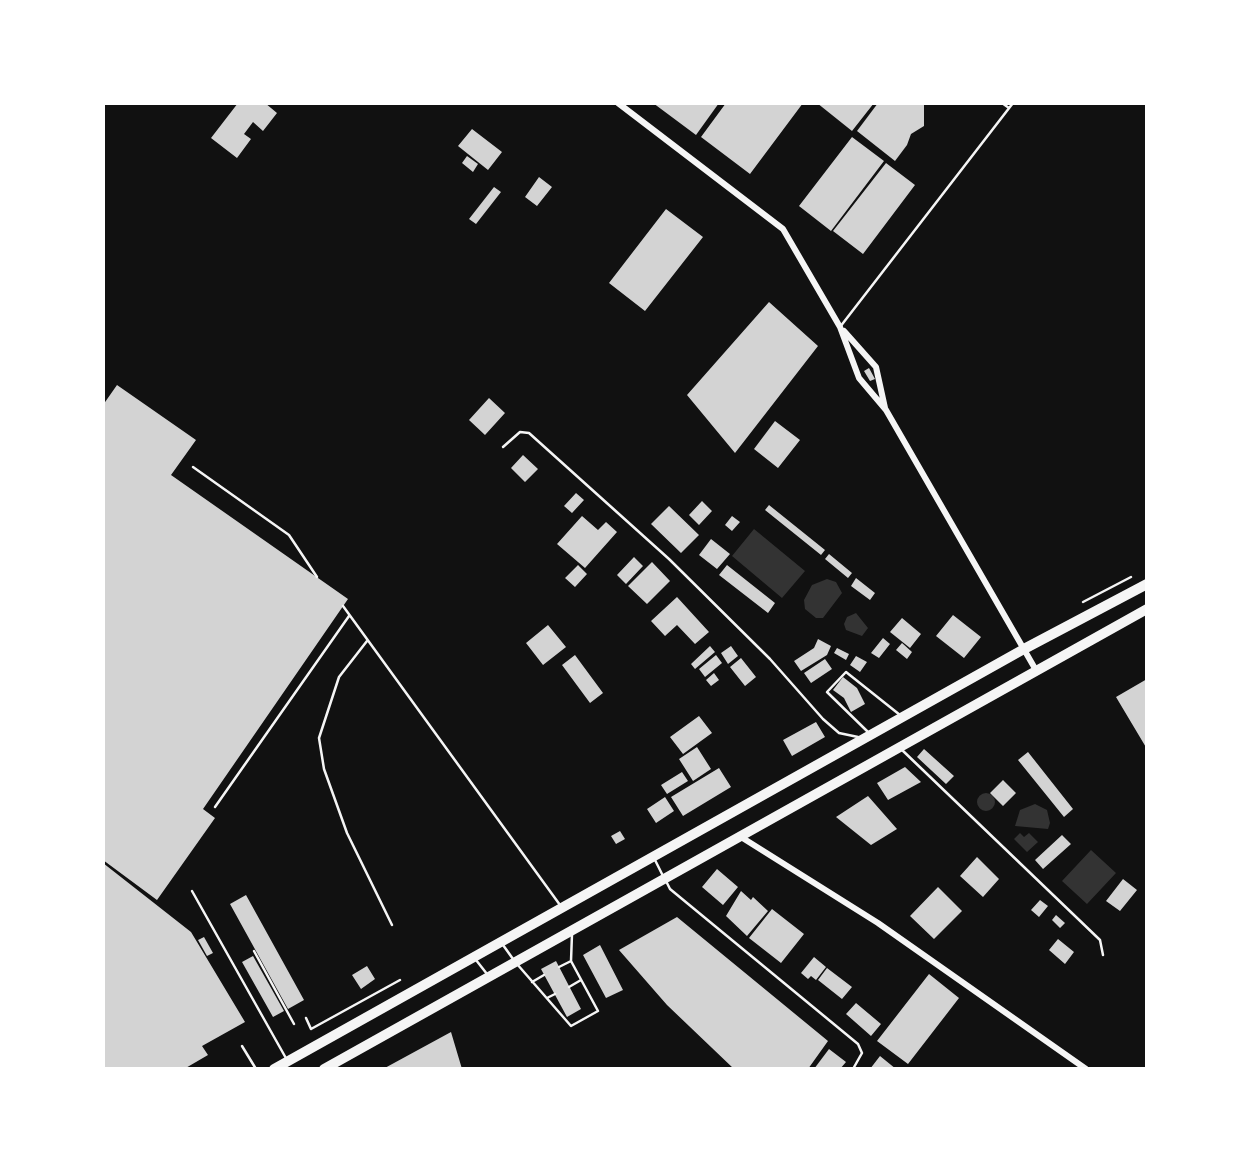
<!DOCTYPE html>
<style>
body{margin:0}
#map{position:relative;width:1250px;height:1172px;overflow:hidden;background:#111;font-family:Ubuntu,sans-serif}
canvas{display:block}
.frame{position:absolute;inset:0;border:105px solid #fff;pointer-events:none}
</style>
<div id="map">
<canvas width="1250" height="1172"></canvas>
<div class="frame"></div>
</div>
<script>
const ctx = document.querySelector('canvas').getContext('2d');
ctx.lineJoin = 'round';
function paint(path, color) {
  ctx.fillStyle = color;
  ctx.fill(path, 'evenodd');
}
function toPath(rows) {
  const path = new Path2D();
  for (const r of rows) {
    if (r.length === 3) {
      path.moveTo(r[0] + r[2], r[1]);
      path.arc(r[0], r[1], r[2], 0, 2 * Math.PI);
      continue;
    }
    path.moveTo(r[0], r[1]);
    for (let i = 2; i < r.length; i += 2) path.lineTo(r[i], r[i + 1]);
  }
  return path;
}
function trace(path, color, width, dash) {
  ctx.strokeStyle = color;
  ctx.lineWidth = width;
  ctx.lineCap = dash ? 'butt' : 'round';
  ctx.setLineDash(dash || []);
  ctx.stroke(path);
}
paint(toPath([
 [754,529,805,571,782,598,732,556],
 [827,579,836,582,842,593,823,618,816,618,805,609,804,600,812,585],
 [856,613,868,628,862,636,846,630,844,624,847,617],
 [986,802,9],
 [1035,804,1047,810,1050,823,1048,829,1015,826,1020,810],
 [1020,833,1024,837,1029,833,1038,842,1027,852,1014,839],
 [1091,850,1116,873,1087,904,1062,881]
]), '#333');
paint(toPath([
 [238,103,265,103,277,113,263,131,253,122,244,134,251,139,237,158,211,138],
 [653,103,719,103,696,135],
 [726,103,803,103,750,174,701,137],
 [817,103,874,103,852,131],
 [878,103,924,103,924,126,911,134,907,145,895,161,857,131],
 [472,129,502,152,488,170,458,146],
 [852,137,884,161,831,231,799,206],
 [467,156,478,164,473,172,462,163],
 [886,163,915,185,863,254,833,231],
 [539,177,552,187,537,206,525,197],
 [494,187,501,192,476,224,469,219],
 [666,209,703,237,645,311,609,283],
 [769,302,818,346,735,453,687,395],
 [869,368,875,379,870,381,864,371],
 [117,385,196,440,171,475,348,599,203,809,215,818,157,900,103,860,103,405],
 [489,398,505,413,485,435,469,420],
 [775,421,800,440,778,468,754,449],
 [523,455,538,469,525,482,511,468],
 [576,493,584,500,572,513,564,506],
 [702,501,712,511,699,525,689,515],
 [769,505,825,550,821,555,765,510],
 [669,506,699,535,681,553,651,524],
 [582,516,598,530,606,522,617,532,585,568,557,544],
 [732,516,740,522,732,531,725,525],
 [711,539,730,554,717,569,699,555],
 [829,554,852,573,848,578,825,559],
 [634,557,643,566,626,584,617,575],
 [652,562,670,581,647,604,628,586],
 [578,565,587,574,575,587,565,578],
 [727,565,775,603,768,613,719,575],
 [856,578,875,593,870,600,851,586],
 [677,597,709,632,695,644,677,625,665,636,651,621],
 [953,615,981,637,964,658,936,636],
 [902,618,921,634,910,648,890,632],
 [548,625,566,647,543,665,526,643],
 [883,638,890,644,879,658,871,653],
 [818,639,831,646,827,655,801,671,794,661,814,648],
 [902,643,912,652,907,659,896,650],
 [710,646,715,652,695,669,691,664],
 [731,646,738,656,728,664,721,653],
 [837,648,849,654,846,660,834,653],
 [575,655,603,693,590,703,562,665],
 [716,655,722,663,705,677,699,669],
 [856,656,867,662,860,672,850,665],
 [741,658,756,677,745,686,730,667],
 [825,659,832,669,811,683,804,673],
 [714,673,719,680,711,686,706,680],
 [843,677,857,688,865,704,851,712,844,698,833,690],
 [1147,679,1147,749,1116,697],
 [699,716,712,733,683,754,670,737],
 [816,722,825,737,792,756,783,740],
 [697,747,711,769,693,781,679,759],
 [924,749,954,776,946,784,917,757],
 [1028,752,1073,809,1064,817,1018,760],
 [905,767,921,782,888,800,877,783],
 [719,768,731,787,683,816,671,797],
 [682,772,688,781,667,794,661,785],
 [1003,780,1016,793,1003,806,990,793],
 [868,796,897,829,871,845,836,817],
 [665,797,674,811,656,823,647,809],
 [620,831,625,839,616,844,611,836],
 [1062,835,1071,844,1043,869,1035,860],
 [977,857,999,879,983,897,960,876],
 [103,863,191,932,245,1022,202,1046,208,1055,184,1069,103,1069],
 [717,869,738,887,723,905,702,887],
 [1123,879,1137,890,1120,911,1106,901],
 [938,887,962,911,934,939,910,916],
 [741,891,751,900,753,897,768,911,747,936,726,916],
 [246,895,304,1000,288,1009,230,904],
 [1040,900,1048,906,1039,917,1031,910],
 [772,909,804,934,781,963,749,938],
 [1056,915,1065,923,1060,928,1052,920],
 [677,917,828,1041,808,1069,734,1069,667,1005,619,950],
 [204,937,213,953,207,956,198,940],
 [1058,939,1074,952,1065,964,1049,950],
 [600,945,623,990,606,998,583,955],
 [253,956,284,1011,273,1017,242,962],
 [814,957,826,967,816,980,811,976,808,979,801,973],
 [556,961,581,1009,567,1017,541,969],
 [367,966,375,979,361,989,352,975],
 [827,968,852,987,842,999,818,980],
 [929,974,959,998,908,1064,877,1041],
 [856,1003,881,1024,871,1036,846,1014],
 [451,1032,462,1069,383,1069],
 [829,1049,846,1062,840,1069,814,1069],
 [880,1056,896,1069,870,1069]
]), '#d3d3d3');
trace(toPath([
 [1083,602,1131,577],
 [254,951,294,1024],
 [306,1018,311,1029,400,980]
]), '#f5f5f5', 2.5);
trace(toPath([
 [1002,103,1009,108],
 [840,327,1013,103],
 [503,447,520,432,529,433,669,559,770,659,823,719,839,733,858,737],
 [193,467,289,535,317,577],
 [343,606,560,905],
 [367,641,339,677,319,738,324,769,347,833,392,925],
 [868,732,827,692,846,672,900,715],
 [901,749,1100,940,1103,955],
 [215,807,349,616],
 [655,860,663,876],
 [666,881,670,889,858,1044,862,1053,853,1069],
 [192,891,287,1060],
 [503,945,513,959],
 [476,960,487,974],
 [517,964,571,1026,598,1011,571,961,572,934],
 [559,967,571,961],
 [532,982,544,975],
 [569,987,581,980],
 [547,998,555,994],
 [242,1046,256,1069]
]), '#f5f5f5', 2.5);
trace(toPath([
 [618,103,783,229,840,327,859,378,886,410,1037,672],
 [844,331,876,367,885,408],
 [741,837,878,923,1086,1069]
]), '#f5f5f5', 6);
trace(toPath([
 [274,1069,1024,649,1147,584],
 [324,1069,1147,609]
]), '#f5f5f5', 10);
</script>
